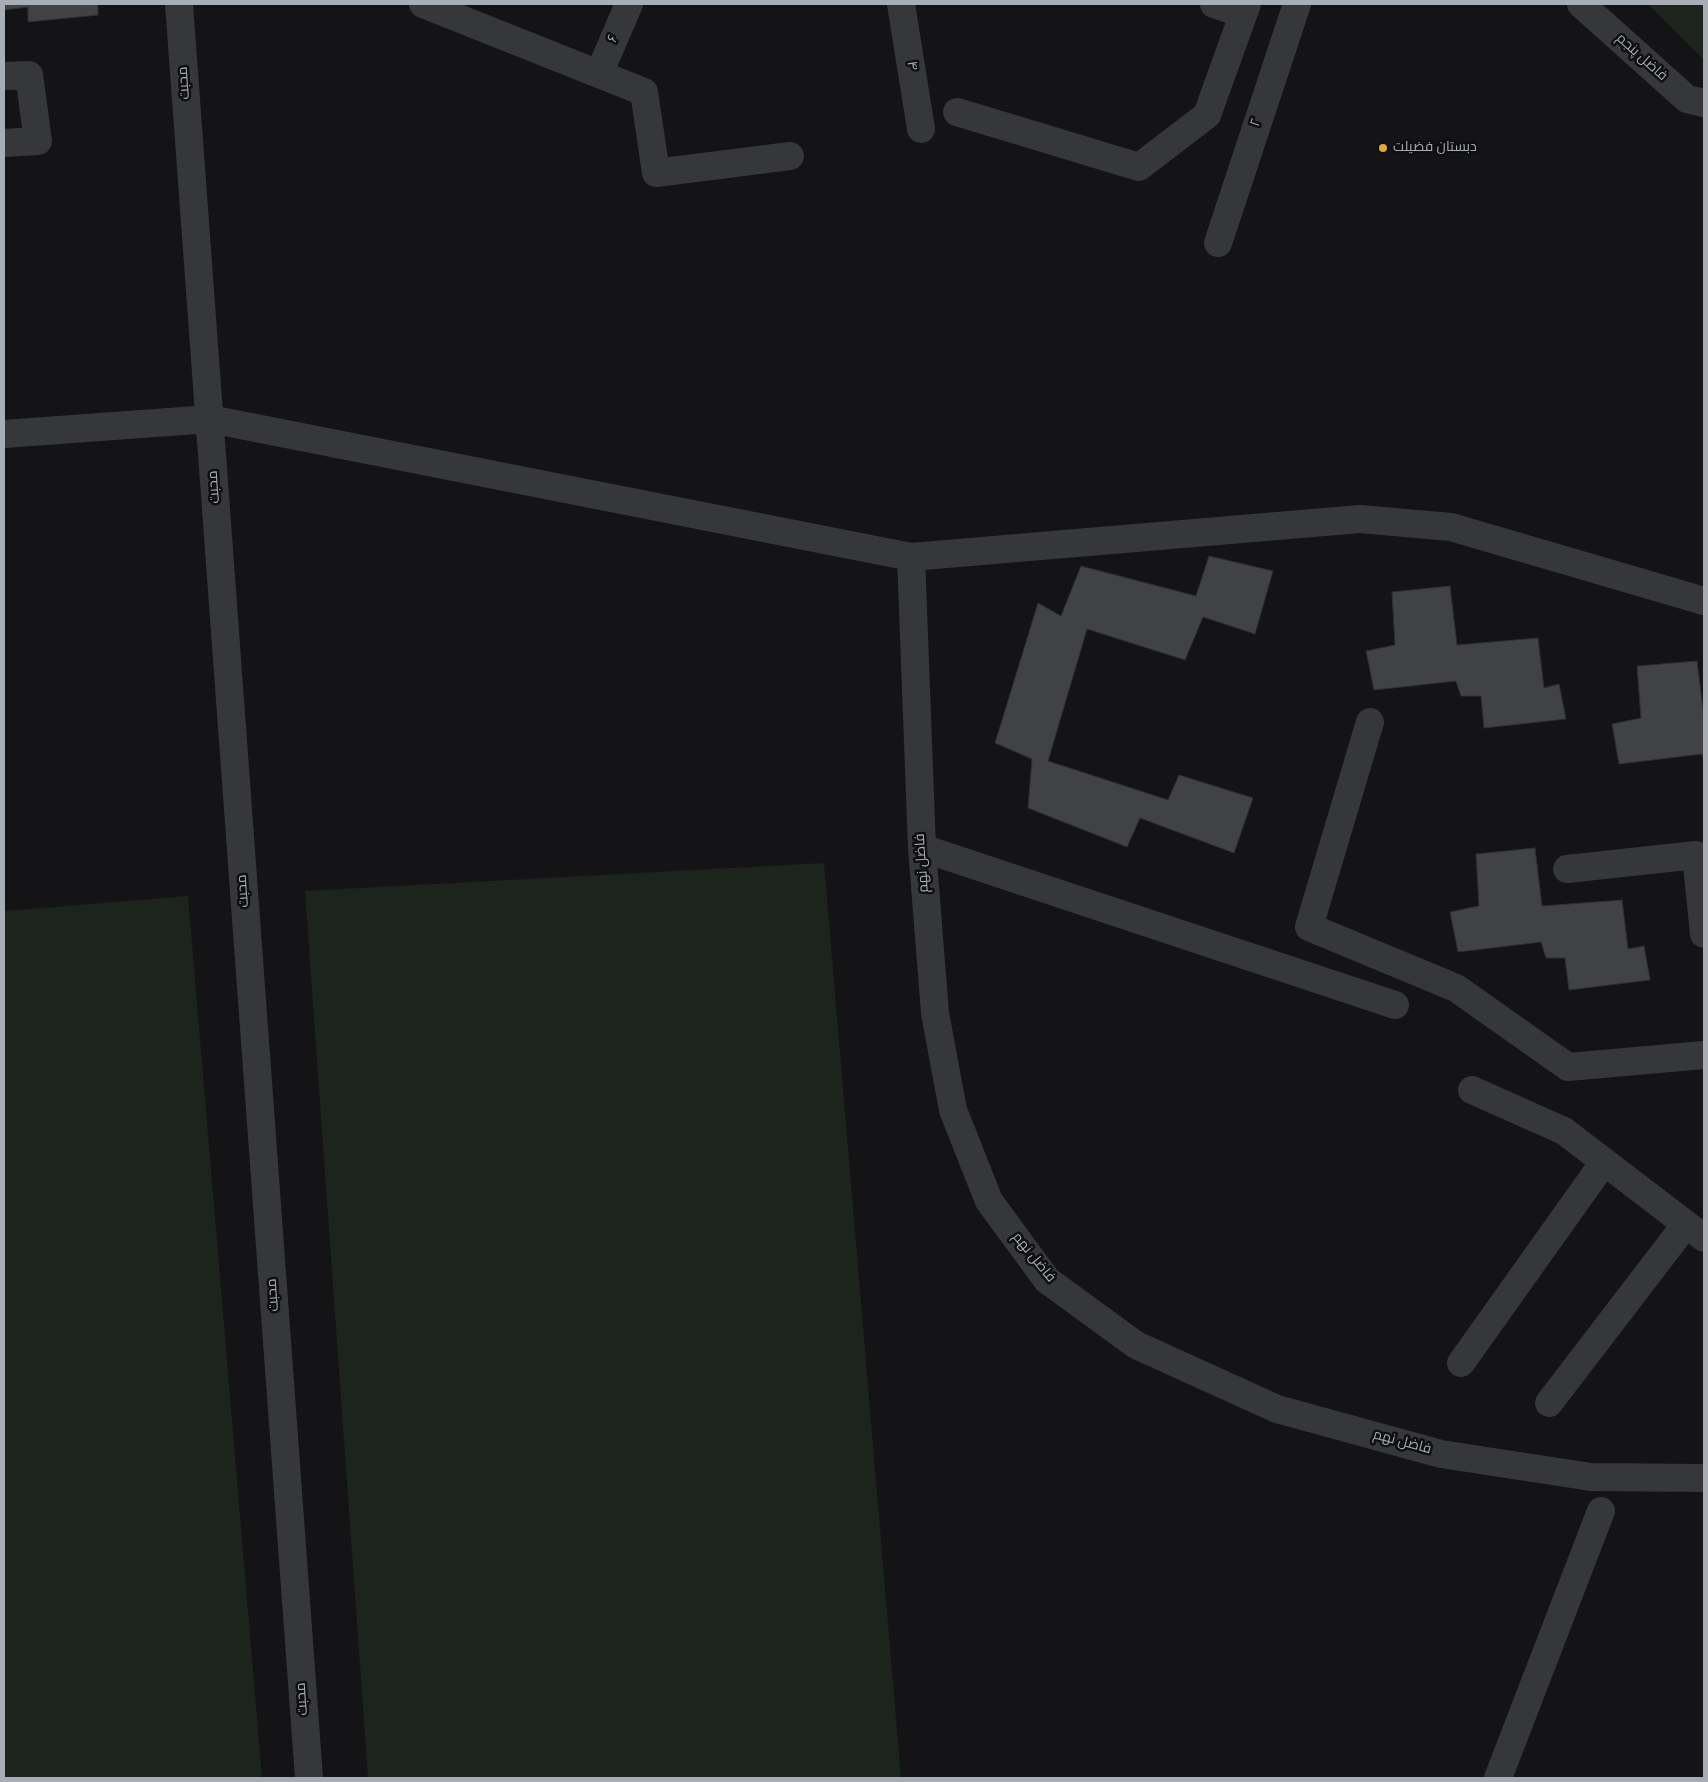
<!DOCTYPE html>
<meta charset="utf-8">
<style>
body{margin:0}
#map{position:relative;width:1708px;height:1782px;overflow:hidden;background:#141416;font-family:Overpass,sans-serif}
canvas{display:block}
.frame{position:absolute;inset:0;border:5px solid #a7acb5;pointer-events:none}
</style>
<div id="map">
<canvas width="1708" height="1782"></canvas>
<div class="frame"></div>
</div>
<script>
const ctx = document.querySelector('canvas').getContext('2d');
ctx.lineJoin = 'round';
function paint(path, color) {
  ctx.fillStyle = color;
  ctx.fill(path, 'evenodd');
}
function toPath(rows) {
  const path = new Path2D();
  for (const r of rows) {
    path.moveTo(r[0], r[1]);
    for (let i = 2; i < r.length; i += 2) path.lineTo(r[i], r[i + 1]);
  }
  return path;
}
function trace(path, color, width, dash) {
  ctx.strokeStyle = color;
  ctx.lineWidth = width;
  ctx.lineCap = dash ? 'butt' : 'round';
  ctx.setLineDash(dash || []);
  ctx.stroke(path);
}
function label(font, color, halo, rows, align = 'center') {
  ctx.font = font + ' Overpass,Cairo,sans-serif';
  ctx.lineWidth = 5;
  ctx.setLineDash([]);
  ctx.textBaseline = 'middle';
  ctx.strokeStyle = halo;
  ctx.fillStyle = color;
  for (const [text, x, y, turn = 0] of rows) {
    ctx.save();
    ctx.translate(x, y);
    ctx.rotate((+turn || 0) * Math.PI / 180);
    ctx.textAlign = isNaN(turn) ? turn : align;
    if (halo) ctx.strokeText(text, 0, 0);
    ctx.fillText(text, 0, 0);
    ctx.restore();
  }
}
paint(toPath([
 [1648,4,1704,4,1704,60],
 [824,863,901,1778,368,1778,305,891],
 [188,896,262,1778,4,1778,4,911]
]), '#1d241d');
const building = toPath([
 [4,4,98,4,98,15,28,22,28,7,4,10,4,4],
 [1209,556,1273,571,1255,634,1203,617,1185,660,1087,629,1048,761,1168,800,1179,775,1253,798,1234,853,1140,818,1127,847,1028,808,1032,759,995,743,1038,603,1061,616,1081,566,1196,596,1209,556],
 [1450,586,1457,645,1538,638,1544,688,1559,684,1566,719,1484,728,1481,696,1461,696,1456,681,1374,690,1366,651,1395,645,1392,592,1450,586],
 [1697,661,1704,718,1704,761,1702,754,1619,764,1612,724,1641,718,1637,666,1697,661],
 [1535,848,1542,906,1622,900,1628,949,1644,946,1650,980,1569,990,1565,958,1546,958,1541,942,1458,952,1450,912,1479,906,1476,854,1535,848]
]);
paint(building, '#414246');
trace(building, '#2e2f32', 1);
trace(toPath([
 [179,4,309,1778],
 [423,4,644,92,656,173,790,156],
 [901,4,921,129],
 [1214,4,1243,14],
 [1581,4,1687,99,1704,103],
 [599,74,629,4],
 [4,76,29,75,38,141,4,143],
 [957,112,1139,167,1207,115,1247,4],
 [1218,243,1297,4],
 [4,434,210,419,911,557,1360,519,1451,527,1704,601],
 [911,557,922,848,935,1013,953,1110,989,1201,1047,1280,1136,1345,1277,1409,1441,1454,1591,1477,1704,1478],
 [1370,722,1309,927,1456,988,1568,1067,1704,1055],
 [922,848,1395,1005],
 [1567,869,1696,855,1704,934],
 [1472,1090,1564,1131,1704,1238],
 [1461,1363,1604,1162],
 [1549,1403,1686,1224],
 [1498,1778,1601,1511]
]), '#36373b', 28);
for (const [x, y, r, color] of [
 [1383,148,5,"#e7a63b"]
]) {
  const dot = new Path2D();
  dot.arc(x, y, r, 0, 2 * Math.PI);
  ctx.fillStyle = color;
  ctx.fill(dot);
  trace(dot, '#0f0f11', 2);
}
label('14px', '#a7acb5', '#0f0f11', [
 ["۶",614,39,-67],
 ["فاضل پنجم",1641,58,42],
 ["۴",911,66,81],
 ["محبت",185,83,-94],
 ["۲",1257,123,-72],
 ["محبت",215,487,-94],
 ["فاضل نهم",923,863,-94],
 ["محبت",244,891,-94],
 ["فاضل نهم",1033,1258,51],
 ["محبت",274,1295,-94],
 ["فاضل نهم",1402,1443,15],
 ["محبت",303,1699,-94]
]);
label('14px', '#a7acb5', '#0f0f11', [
 ["دبستان فضیلت",1393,148]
], 'left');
</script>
